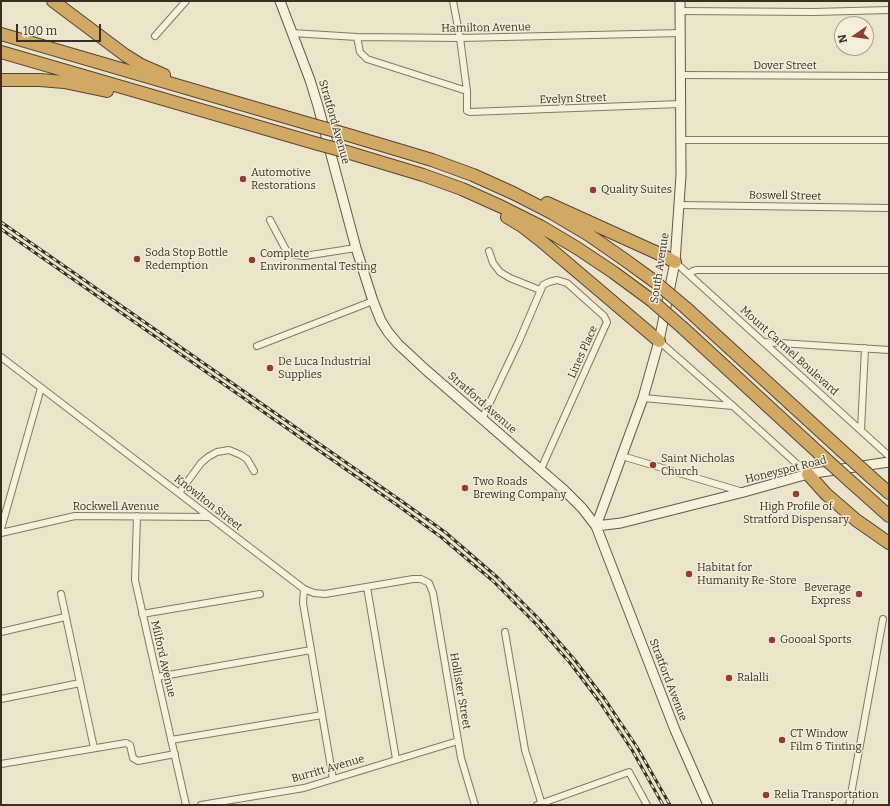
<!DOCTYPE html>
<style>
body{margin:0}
#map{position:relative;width:890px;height:806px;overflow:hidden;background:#ebe3ca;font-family:Bitter,serif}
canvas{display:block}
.frame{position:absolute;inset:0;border:2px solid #382e22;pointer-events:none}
.north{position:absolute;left:834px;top:16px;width:40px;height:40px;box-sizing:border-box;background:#f3edd9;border:1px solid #a8a190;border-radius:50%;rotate:257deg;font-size:11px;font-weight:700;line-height:16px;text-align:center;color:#382e22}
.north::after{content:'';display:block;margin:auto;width:14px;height:18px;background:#8f3c35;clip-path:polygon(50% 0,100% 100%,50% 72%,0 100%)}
.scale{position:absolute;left:16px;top:24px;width:85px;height:18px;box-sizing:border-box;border:2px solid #382e22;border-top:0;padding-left:5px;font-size:12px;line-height:14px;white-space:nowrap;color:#382e22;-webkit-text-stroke:3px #f3edd9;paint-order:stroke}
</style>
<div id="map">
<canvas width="890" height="806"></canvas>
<div class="frame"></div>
<div class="north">N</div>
<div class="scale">100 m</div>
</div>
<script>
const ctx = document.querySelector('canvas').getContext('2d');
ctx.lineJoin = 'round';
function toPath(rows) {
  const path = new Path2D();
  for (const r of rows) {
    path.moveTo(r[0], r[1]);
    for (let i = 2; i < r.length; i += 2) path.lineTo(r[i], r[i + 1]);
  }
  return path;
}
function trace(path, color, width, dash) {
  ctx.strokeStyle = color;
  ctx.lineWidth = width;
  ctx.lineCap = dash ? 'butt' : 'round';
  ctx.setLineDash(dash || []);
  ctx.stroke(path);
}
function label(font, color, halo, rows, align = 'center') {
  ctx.font = font + ' Bitter,serif';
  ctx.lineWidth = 3;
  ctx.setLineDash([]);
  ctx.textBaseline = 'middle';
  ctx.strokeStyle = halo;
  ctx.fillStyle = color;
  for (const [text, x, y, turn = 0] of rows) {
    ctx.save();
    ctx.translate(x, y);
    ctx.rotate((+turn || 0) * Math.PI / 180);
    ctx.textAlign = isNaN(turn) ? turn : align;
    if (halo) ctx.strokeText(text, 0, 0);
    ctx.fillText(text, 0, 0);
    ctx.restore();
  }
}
const minor = toPath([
 [453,1,460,38,467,91,467,111,470,112,680,104],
 [680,11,814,12,889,10],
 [292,33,357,37,460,38,681,33],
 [155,36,186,1],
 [357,37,360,52,367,59,467,91],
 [681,75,889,76],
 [681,140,889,140],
 [680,205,889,208],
 [270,220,286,250,295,255,304,256,356,248],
 [489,251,493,263,500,272,510,278,540,290],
 [675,262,889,456],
 [689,274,693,271,697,270,889,270],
 [659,341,733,406,808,474],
 [764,342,889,350],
 [257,346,373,301],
 [1,357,304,589,314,593,325,594,413,579,421,579,429,583,433,593,461,758,475,805],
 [643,398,733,406],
 [482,419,519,341,543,285,549,282,557,280,567,283,604,316,607,322,541,469],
 [861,430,865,348],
 [622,456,743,492],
 [179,493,201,463,208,457,217,452,229,450,241,455,247,459,254,471],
 [137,516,135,580,186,805],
 [1,529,41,388],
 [1,533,75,516,209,517],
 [367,587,396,759],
 [304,589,303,603,333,779],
 [61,594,94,748],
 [142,614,260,594],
 [1,632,65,617],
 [505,632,525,750,542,805],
 [157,677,311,650],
 [1,699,80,683],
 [171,740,322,715],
 [1,764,126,743,130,745,133,758,138,761,175,754],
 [201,805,304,788,458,741],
 [537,805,629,772,647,805],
 [849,805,883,619]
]);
const secondary = toPath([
 [280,1,310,80,318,106,356,248,373,301,381,321,388,332,398,344,426,370,564,490,582,508,596,526,675,730,708,805],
 [680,1,681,175,675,262,659,341,643,398,596,526,621,523,744,492,808,474,889,462]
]);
const motorway = toPath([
 [53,1,125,55,141,65,164,75],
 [1,34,313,125],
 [1,52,318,144],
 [1,80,40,80,64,82,107,91],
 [335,131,432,160,473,175,513,193,552,213,589,235,625,260,654,281],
 [340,150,423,175,462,189,502,207,540,226,577,248,613,272,651,300],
 [547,203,664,256,675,262],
 [507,217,522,226,540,240,659,341],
 [686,308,841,450],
 [683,328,820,454],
 [808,474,826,494,856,520,889,543],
 [872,478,889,493],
 [851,482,889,516]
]);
trace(minor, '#867760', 8);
trace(secondary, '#685843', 11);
trace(motorway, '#544533', 14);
trace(minor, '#f6f0dc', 6);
trace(secondary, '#f6f0dc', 9);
trace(motorway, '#d1a964', 12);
const rail = toPath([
 [1,222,400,500,445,532,497,577,540,620,574,659,604,698,637,747,670,805],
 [1,229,397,505,441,537,493,581,536,624,570,663,599,701,632,750,663,805]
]);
trace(rail, '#382e22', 3);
trace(rail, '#f3edd9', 1.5, [4.5]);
const motorwayBridge = toPath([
 [313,125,335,131],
 [318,144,340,150],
 [654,281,686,308],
 [651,300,683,328],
 [841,450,872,478],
 [820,454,851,482]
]);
trace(motorwayBridge, '#544533', 14, []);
trace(motorwayBridge, '#d1a964', 12);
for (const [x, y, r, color] of [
 [243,179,4,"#8f3c35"],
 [593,190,4,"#8f3c35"],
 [137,259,4,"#8f3c35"],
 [252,260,4,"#8f3c35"],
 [270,368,4,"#8f3c35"],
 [653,465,4,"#8f3c35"],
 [465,488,4,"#8f3c35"],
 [796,494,4,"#8f3c35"],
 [689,574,4,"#8f3c35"],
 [859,594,4,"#8f3c35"],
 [772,640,4,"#8f3c35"],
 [729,678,4,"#8f3c35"],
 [782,740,4,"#8f3c35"],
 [766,795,4,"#8f3c35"]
]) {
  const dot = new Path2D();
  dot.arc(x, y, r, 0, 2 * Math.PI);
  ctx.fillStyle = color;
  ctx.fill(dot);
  trace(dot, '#f3edd9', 1.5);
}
label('11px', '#382e22', '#f3edd9', [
 ["Hamilton Avenue",486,28,-1],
 ["Dover Street",785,66],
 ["Evelyn Street",573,99,-2],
 ["Stratford Avenue",334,122,74],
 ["Boswell Street",785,196,1],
 ["South Avenue",660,268,-81],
 ["Mount Carmel Boulevard",789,351,42],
 ["Lines Place",583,352,-66],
 ["Stratford Avenue",482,403,41],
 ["Honeyspot Road",786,470,-14],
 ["Knowlton Street",208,503,38],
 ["Rockwell Avenue",116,507],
 ["Milford Avenue",163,659,77],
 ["Stratford Avenue",668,680,69],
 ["Hollister Street",460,691,80],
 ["Burritt Avenue",328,769,-16]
]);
label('11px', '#382e22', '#f3edd9', [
 ["Automotive",251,173],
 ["Restorations",251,186],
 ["Quality Suites",601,190],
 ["Soda Stop Bottle",145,253],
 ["Redemption",145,266],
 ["Complete",260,254],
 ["Environmental Testing",260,267],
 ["De Luca Industrial",278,362],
 ["Supplies",278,375],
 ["Saint Nicholas",661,459],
 ["Church",661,472],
 ["Two Roads",473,482],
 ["Brewing Company",473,495],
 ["High Profile of",796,507,"center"],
 ["Stratford Dispensary",796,520,"center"],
 ["Habitat for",697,568],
 ["Humanity Re-Store",697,581],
 ["Beverage",851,588,"right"],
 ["Express",851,601,"right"],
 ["Goooal Sports",780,640],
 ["Ralalli",737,678],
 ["CT Window",790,734],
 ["Film & Tinting",790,747],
 ["Relia Transportation",774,795]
], 'left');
</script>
